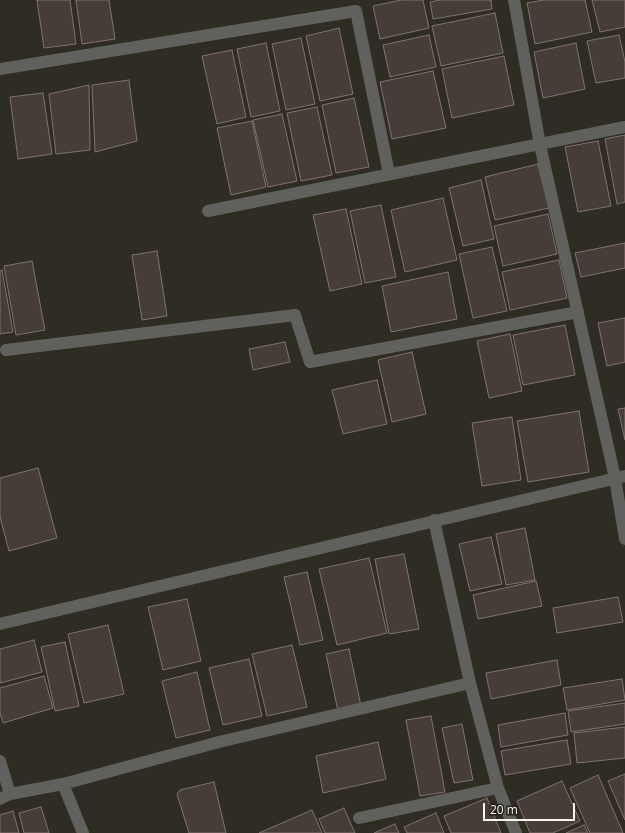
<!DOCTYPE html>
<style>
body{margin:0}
#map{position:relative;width:625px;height:833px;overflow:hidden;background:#2f2c23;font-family:"Open Sans",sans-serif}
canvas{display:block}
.scale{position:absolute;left:483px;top:803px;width:92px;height:18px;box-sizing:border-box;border:2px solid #f6f4ee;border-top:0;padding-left:5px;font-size:12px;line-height:14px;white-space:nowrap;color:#f6f4ee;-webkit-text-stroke:3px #26221a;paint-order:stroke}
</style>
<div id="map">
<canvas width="625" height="833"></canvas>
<div class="scale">20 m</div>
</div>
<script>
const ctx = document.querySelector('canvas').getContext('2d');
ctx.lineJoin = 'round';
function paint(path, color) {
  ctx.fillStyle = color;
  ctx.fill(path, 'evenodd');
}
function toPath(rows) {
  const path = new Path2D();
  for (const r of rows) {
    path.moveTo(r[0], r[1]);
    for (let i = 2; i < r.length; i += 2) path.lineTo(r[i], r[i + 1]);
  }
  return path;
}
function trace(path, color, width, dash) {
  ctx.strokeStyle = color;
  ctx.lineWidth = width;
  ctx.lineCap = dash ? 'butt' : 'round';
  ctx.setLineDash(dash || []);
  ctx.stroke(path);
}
const building = toPath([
 [37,0,70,0,76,44,44,48,37,0],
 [76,0,109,0,115,39,82,44,76,0],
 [401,0,423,0,429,28,380,39,373,6,401,0],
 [440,0,491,0,492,9,433,19,430,2,440,0],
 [544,0,585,0,592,32,535,44,527,3,544,0],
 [592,0,625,0,625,27,600,32,592,0],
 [495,13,503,53,441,66,432,26,495,13],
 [339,28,353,94,320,101,306,36,339,28],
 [429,35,436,67,390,77,383,45,429,35],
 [619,35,625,62,625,78,596,83,587,41,619,35],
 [301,38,315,104,286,110,272,44,301,38],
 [266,43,280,111,251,117,237,49,266,43],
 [576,43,585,89,543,98,534,52,576,43],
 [232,50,246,117,217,124,202,56,232,50],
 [504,56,514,105,452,118,442,69,504,56],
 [433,71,446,128,392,139,380,82,433,71],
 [129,80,137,141,95,152,92,85,129,80],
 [89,85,90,150,56,154,49,94,89,85],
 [43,93,52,154,18,159,10,97,43,93],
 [354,98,369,167,336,173,322,105,354,98],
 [317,107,332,175,301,181,287,113,317,107],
 [282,114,297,181,268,187,253,120,282,114],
 [252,121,266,187,231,195,217,128,252,121],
 [625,135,625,202,617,204,605,139,625,135],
 [598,141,611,206,578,212,565,147,598,141],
 [538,164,549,208,495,220,485,177,538,164],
 [481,180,494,239,463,246,449,188,481,180],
 [443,198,457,260,405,272,391,210,443,198],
 [381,205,396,277,365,283,350,211,381,205],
 [346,209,362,284,330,291,313,215,346,209],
 [548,214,557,254,503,266,494,226,548,214],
 [625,243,625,268,581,277,575,253,625,243],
 [492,247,507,311,473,318,459,254,492,247],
 [157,251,167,316,142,320,132,255,157,251],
 [559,260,567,298,510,310,502,272,559,260],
 [32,261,45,330,16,335,4,266,32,261],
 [2,270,13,332,0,334,0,271,2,270],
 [448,272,457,319,391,332,382,286,448,272],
 [625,318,625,362,607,366,598,323,625,318],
 [565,325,575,375,523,385,513,335,565,325],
 [510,334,522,391,489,398,477,341,510,334],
 [285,342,290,362,253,370,249,349,285,342],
 [412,352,426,414,392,422,378,360,412,352],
 [377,380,387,424,343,434,332,390,377,380],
 [625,408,625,440,618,409,625,408],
 [579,411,589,472,528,482,517,421,579,411],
 [512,417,521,480,482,486,472,423,512,417],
 [38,468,57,538,9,551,0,517,0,478,38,468],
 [525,528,535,580,506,585,496,534,525,528],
 [491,537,502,584,470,591,459,544,491,537],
 [404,554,419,629,389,634,375,559,404,554],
 [369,558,387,633,337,645,319,569,369,558],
 [307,572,323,640,300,645,284,577,307,572],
 [536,581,542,606,478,619,473,595,536,581],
 [618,597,623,622,557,633,553,608,618,597],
 [187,599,201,661,163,670,148,607,187,599],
 [108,625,124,694,84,703,68,634,108,625],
 [34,640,42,672,0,683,0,649,34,640],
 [65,642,79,706,55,711,41,647,65,642],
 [292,645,307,707,267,716,252,654,292,645],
 [349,649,361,706,338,711,326,654,349,649],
 [249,659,262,716,223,725,209,668,249,659],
 [557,660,561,685,491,699,486,673,557,660],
 [197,672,210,730,176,738,162,681,197,672],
 [44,676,53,708,3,723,0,713,0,688,44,676],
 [622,679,625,700,567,710,563,688,622,679],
 [625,703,625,724,571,732,568,711,625,703],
 [565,713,568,735,501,747,498,725,565,713],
 [431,716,445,792,420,796,406,720,431,716],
 [462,724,473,780,454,783,442,728,462,724],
 [625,727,625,758,577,763,574,733,625,727],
 [567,740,571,764,505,775,501,751,567,740],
 [378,742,386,779,323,793,316,756,378,742],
 [625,774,625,820,608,781,625,774],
 [598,775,623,833,590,833,570,788,598,775],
 [562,781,580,821,553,833,530,833,517,801,562,781],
 [214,782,226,833,189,833,177,794,180,790,214,782],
 [487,798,501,833,451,833,444,816,487,798],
 [41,807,49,833,24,833,19,813,41,807],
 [344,808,355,833,325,833,319,819,344,808],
 [312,810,322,833,259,833,312,810],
 [13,811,19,833,0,833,0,815,13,811],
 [436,813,444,833,407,833,404,827,436,813],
 [395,824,399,833,374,833,395,824],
 [584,825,588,833,566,833,584,825]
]);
paint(building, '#473d38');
trace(building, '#7f736e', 1);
trace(toPath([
 [514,0,540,145,615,478,625,539],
 [0,69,356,11,389,174],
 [208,211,625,127],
 [6,350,295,315,310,362,578,312],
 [434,520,470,683,498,788,516,833],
 [0,624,625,476],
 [0,761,10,794],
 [63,784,83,833],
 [0,799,10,794,63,784,219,742,470,683],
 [359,818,498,788]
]), '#60615c', 12);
</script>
